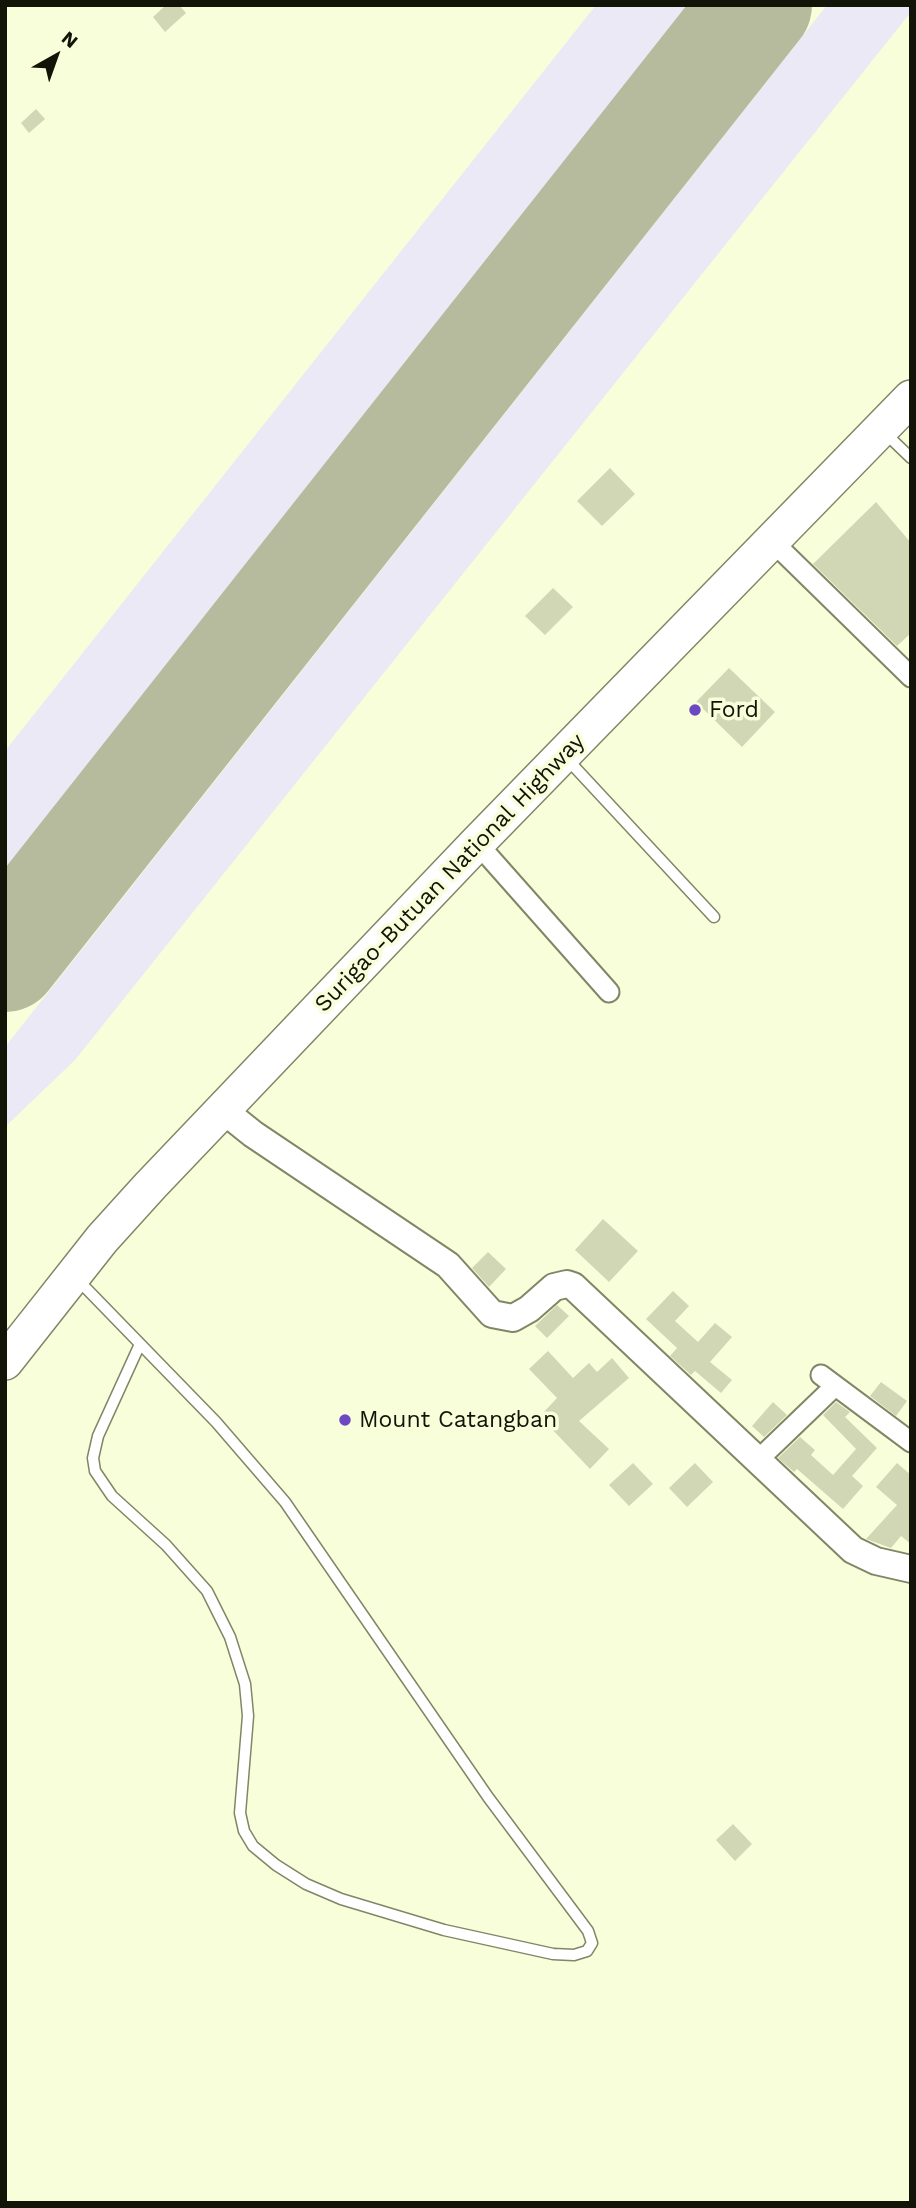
<!DOCTYPE html>
<style>
body{margin:0}
#map{position:relative;width:916px;height:2208px;overflow:hidden;background:#f8feda;font-family:"Work Sans",sans-serif}
canvas{display:block}
.frame{position:absolute;inset:0;border:7px solid #121408;pointer-events:none}
.north{position:absolute;left:21px;top:21px;width:70px;height:70px;-webkit-text-stroke:5px #f8feda;paint-order:stroke;rotate:40deg;font-size:19px;font-weight:700;line-height:28px;text-align:center;color:#121408}
.north::after{content:'';display:block;margin:auto;width:24px;height:32px;background:#121408;clip-path:polygon(50% 0,100% 100%,50% 72%,0 100%)}
</style>
<div id="map">
<canvas width="916" height="2208"></canvas>
<div class="frame"></div>
<div class="north">N</div>
</div>
<script>
const ctx = document.querySelector('canvas').getContext('2d');
ctx.lineJoin = 'round';
function paint(path, color) {
  ctx.fillStyle = color;
  ctx.fill(path, 'evenodd');
}
function toPath(rows) {
  const path = new Path2D();
  for (const r of rows) {
    path.moveTo(r[0], r[1]);
    for (let i = 2; i < r.length; i += 2) path.lineTo(r[i], r[i + 1]);
  }
  return path;
}
function trace(path, color, width, dash) {
  ctx.strokeStyle = color;
  ctx.lineWidth = width;
  ctx.lineCap = dash ? 'butt' : 'round';
  ctx.setLineDash(dash || []);
  ctx.stroke(path);
}
function label(font, color, halo, rows, align = 'center') {
  ctx.font = font + ' "Work Sans",sans-serif';
  ctx.lineWidth = 7;
  ctx.setLineDash([]);
  ctx.textBaseline = 'middle';
  ctx.strokeStyle = halo;
  ctx.fillStyle = color;
  for (const [text, x, y, turn = 0] of rows) {
    ctx.save();
    ctx.translate(x, y);
    ctx.rotate((+turn || 0) * Math.PI / 180);
    ctx.textAlign = isNaN(turn) ? turn : align;
    if (halo) ctx.strokeText(text, 0, 0);
    ctx.fillText(text, 0, 0);
    ctx.restore();
  }
}
paint(toPath([
 [596,5,689,5,5,871,5,751],
 [827,5,911,5,911,12,75,1060,5,1127,5,1047]
]), '#ebe9f5');
trace(toPath([
 [5,957,757,5]
]), '#b6bb9e', 110);
paint(toPath([
 [166,5,179,5,186,13,165,32,153,17],
 [36,109,45,119,29,133,21,123],
 [610,468,635,494,602,526,577,501],
 [876,502,911,543,911,633,897,646,813,564],
 [553,588,573,607,545,635,525,616],
 [729,668,775,712,742,747,696,702],
 [603,1219,638,1251,609,1282,575,1250],
 [488,1252,506,1269,489,1287,472,1268],
 [673,1291,689,1306,675,1321,698,1342,715,1323,732,1337,710,1362,732,1380,721,1393,695,1371,691,1375,670,1356,677,1348,646,1319],
 [557,1305,569,1316,547,1338,535,1326],
 [548,1351,573,1378,589,1363,597,1372,612,1358,629,1378,579,1421,609,1449,590,1469,548,1425,552,1421,543,1413,557,1398,529,1369],
 [881,1382,907,1401,896,1416,870,1396],
 [773,1402,787,1415,764,1437,752,1426],
 [836,1402,850,1412,845,1417,877,1448,852,1476,863,1486,843,1509,797,1469,794,1472,778,1458,800,1437,815,1450,811,1455,833,1475,856,1449,823,1415],
 [633,1463,653,1484,629,1506,609,1485],
 [695,1463,713,1482,687,1507,669,1488],
 [897,1463,911,1475,911,1544,901,1536,891,1548,866,1539,897,1505,876,1487],
 [733,1824,752,1844,735,1861,716,1840]
]), '#d1d7b5');
const lane = toPath([
 [886,434,911,458],
 [568,760,714,917],
 [79,1281,216,1422,285,1502,488,1797,588,1931,592,1943,587,1951,574,1955,553,1954,444,1930,341,1899,306,1884,276,1865,253,1846,244,1831,240,1813,248,1716,245,1684,230,1637,207,1591,166,1545,112,1496,95,1471,93,1458,98,1436,140,1344]
]);
const street = toPath([
 [771,540,911,677],
 [477,843,609,992],
 [821,1375,911,1442],
 [758,1460,835,1386]
]);
const secondary = toPath([
 [223,1110,253,1134,448,1265,492,1314,513,1318,529,1309,554,1287,567,1284,573,1286,853,1550,876,1561,911,1569]
]);
const highway = toPath([
 [5,1362,102,1239,150,1186,477,843,911,398]
]);
trace(lane, '#818666', 13);
trace(street, '#818666', 23);
trace(secondary, '#818666', 30);
trace(highway, '#818666', 38);
trace(lane, '#fff', 10);
trace(street, '#fff', 19);
trace(secondary, '#fff', 26);
trace(highway, '#fff', 35);
for (const [x, y, r, color] of [
 [695,710,7,"#6c49c2"],
 [345,1420,7,"#6c49c2"]
]) {
  const dot = new Path2D();
  dot.arc(x, y, r, 0, 2 * Math.PI);
  ctx.fillStyle = color;
  ctx.fill(dot);
  trace(dot, '#f8feda', 2.5);
}
label('23px', '#121408', '#f8feda', [
 ["Ford",709,710],
 ["Mount Catangban",359,1420]
], 'left');
label('23px', '#121408', '#f8feda', [
 ["Surigao-Butuan National Highway",450,873,-46]
]);
</script>
